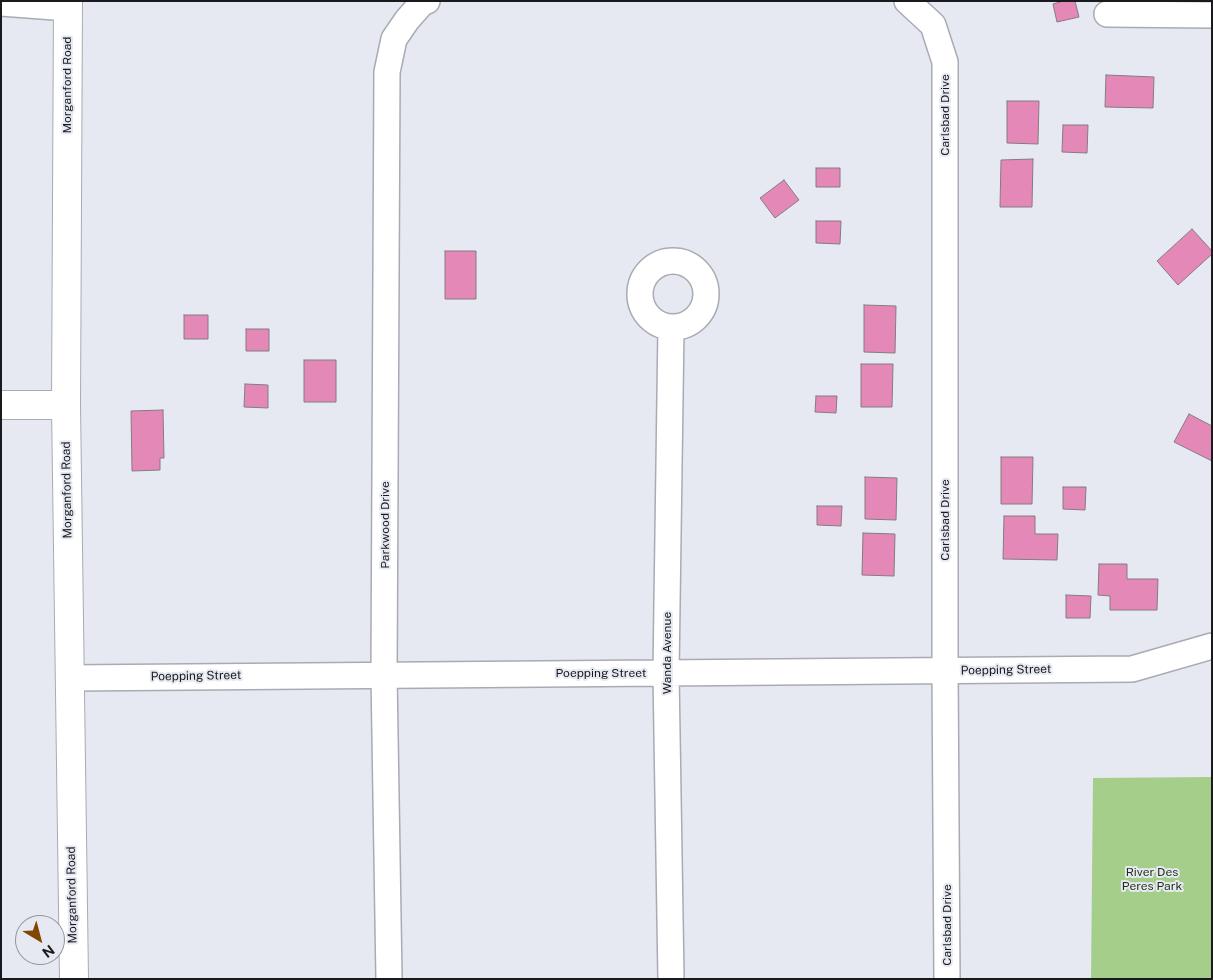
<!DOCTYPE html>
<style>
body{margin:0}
#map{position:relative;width:1213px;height:980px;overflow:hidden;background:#e6e9f2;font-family:"Public Sans",sans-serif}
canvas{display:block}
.frame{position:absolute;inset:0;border:2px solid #191a1d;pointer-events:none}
.north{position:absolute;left:15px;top:915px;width:50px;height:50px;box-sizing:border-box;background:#e6e9f2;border:1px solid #94969d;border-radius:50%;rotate:143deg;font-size:14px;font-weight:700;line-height:20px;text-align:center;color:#191a1d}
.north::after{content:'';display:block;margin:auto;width:18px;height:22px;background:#824504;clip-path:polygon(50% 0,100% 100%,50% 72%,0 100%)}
</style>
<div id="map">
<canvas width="1213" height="980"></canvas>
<div class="frame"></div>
<div class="north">N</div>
</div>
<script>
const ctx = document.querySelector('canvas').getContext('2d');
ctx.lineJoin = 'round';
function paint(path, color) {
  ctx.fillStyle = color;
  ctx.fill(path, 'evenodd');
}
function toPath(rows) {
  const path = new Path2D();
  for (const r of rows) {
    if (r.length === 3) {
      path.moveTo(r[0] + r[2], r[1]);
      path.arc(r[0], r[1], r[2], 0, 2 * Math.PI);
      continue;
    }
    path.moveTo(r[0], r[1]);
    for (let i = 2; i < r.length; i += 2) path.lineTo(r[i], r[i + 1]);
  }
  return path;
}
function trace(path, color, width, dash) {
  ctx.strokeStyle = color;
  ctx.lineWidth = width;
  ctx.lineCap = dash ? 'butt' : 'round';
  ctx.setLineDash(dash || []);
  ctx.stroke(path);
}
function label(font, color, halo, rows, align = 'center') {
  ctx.font = font + ' "Public Sans",sans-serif';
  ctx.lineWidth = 4;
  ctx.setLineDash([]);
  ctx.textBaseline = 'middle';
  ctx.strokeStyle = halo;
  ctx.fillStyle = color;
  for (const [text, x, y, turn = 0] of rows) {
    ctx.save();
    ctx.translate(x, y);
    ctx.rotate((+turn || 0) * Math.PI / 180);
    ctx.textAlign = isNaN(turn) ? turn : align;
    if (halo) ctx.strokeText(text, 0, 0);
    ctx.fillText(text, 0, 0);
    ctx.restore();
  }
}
paint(toPath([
 [1212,777,1212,979,1091,979,1093,778]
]), '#a5ce8b');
const building = toPath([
 [1063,1,1075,1,1079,17,1057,22,1053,4,1063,1],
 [1106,75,1154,77,1153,108,1105,107,1106,75],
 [1007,101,1039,101,1038,144,1007,143,1007,101],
 [1063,125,1088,125,1087,153,1062,152,1063,125],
 [1033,159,1032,207,1000,207,1001,160,1033,159],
 [816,168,840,168,840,187,816,187,816,168],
 [784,180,799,200,775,218,760,198,784,180],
 [816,221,841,221,840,244,816,243,816,221],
 [1192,229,1212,251,1212,254,1178,285,1157,261,1192,229],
 [445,251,476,251,476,299,445,299,445,251],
 [864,305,896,306,895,353,864,352,864,305],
 [184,315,208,315,208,339,184,339,184,315],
 [246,329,269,329,269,351,246,351,246,329],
 [304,360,336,360,336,402,304,402,304,360],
 [861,364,893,364,892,407,861,407,861,364],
 [245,384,268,385,268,408,244,407,245,384],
 [816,396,837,396,836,413,815,412,816,396],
 [163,410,164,458,160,458,160,470,132,471,131,411,163,410],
 [1189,414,1212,426,1212,461,1174,442,1189,414],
 [1001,457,1033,457,1032,504,1001,504,1001,457],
 [865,477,897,478,896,520,865,519,865,477],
 [1063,487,1086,487,1085,510,1063,509,1063,487],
 [817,506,842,506,841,526,817,525,817,506],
 [1004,516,1035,516,1035,534,1058,534,1057,560,1003,559,1004,516],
 [863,533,895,534,894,576,862,575,863,533],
 [1099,564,1127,564,1127,579,1158,579,1157,610,1110,610,1110,596,1098,595,1099,564],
 [1066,595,1091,596,1090,618,1066,618,1066,595]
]);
paint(building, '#e489b7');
trace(building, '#847b7f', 1);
const street = toPath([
 [907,1,933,25,945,62,945,670,947,979],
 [1,3,68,8],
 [1107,14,1212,15],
 [673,294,33],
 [70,678,1132,669,1212,646],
 [389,979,384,674,387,72,394,39,407,20,422,3,427,1],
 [671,979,666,673,671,327]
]);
const secondary = toPath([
 [68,1,66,405,74,979],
 [1,405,66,405]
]);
trace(street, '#a9abb4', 28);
trace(secondary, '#a9abb4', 30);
trace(street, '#fff', 25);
trace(secondary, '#fff', 28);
label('12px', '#191a1d', '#e6e9f2', [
 ["Morganford Road",67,85,-90],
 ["Carlsbad Drive",945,115,-90],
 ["Morganford Road",67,490,-91],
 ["Carlsbad Drive",945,520,-90],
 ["Parkwood Drive",385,525,-90],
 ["Wanda Avenue",667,653,-90],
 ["Poepping Street",1006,670,-1],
 ["Poepping Street",601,673],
 ["Poepping Street",196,676,-1],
 ["Morganford Road",72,895,-91],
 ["Carlsbad Drive",947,925,-90]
]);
label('12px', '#1c300e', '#e6e9f2', [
 ["River Des",1152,872],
 ["Peres Park",1152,886]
]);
</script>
